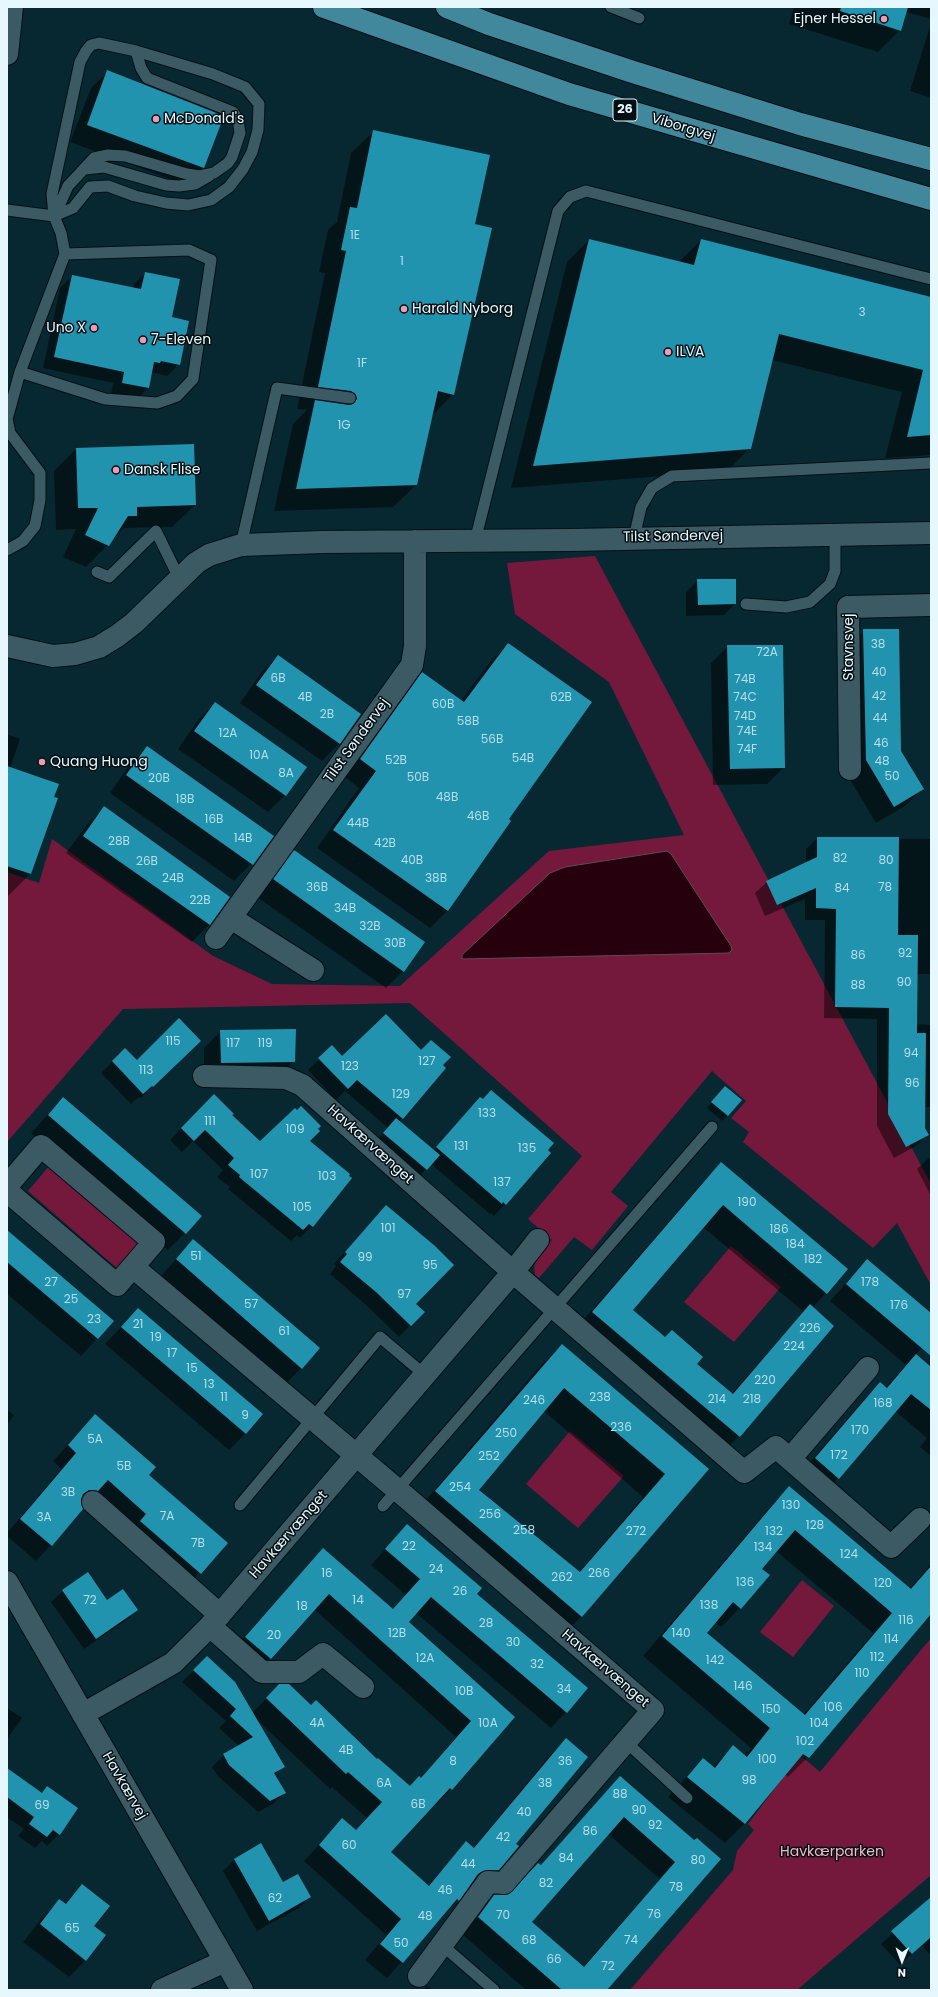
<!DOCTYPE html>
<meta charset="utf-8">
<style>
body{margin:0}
#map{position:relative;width:938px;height:1997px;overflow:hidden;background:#082831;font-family:Poppins,sans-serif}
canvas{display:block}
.frame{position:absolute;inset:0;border:8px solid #e6f8fd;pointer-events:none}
.north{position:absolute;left:882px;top:1941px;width:40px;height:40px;-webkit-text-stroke:3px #040f13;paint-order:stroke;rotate:181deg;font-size:11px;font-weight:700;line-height:16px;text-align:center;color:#e6f8fd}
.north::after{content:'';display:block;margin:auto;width:14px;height:18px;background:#e6f8fd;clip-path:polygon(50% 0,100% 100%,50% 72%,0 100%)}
</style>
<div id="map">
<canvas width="938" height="1997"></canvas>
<div class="frame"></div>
<div class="north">N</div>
</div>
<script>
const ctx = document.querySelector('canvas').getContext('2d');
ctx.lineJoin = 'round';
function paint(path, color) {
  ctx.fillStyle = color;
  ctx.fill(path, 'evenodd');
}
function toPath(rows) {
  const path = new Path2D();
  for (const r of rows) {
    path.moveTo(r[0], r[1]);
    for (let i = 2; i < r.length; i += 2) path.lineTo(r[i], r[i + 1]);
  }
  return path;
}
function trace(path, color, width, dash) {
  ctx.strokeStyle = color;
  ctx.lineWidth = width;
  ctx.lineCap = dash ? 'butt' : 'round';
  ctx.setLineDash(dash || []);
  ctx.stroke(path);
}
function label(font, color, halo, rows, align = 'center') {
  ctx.font = font + ' Poppins,sans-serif';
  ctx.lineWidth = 3;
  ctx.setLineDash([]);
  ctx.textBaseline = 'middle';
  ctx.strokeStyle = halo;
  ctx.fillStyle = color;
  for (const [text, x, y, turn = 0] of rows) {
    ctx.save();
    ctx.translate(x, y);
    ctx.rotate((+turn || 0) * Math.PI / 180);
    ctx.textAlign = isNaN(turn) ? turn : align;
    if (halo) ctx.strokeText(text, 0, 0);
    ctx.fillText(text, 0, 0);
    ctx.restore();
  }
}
paint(toPath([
 [595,556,931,1184,931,1285,897,1223,873,1248,743,1142,749,1132,731,1118,746,1101,712,1071,611,1192,628,1206,592,1250,574,1237,539,1278,535,1275,534,1267,536,1259,552,1240,528,1219,582,1156,410,1003,123,1009,7,1142,7,872,39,883,52,839,213,956,272,984,400,986,549,851,684,835,609,682,515,614,507,563],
 [50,1165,141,1243,118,1269,28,1191],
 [731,1246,781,1287,734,1342,684,1302],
 [570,1431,624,1476,578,1528,526,1484],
 [802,1580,834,1606,793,1657,760,1632],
 [931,1638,931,1875,797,1990,630,1990,733,1870,737,1851,754,1830,748,1824,800,1755,820,1772]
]), '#74193c');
const water = toPath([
 [667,851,671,854,731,946,732,950,729,953,462,959,462,955,550,873,565,867,667,851]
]);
paint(water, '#26000c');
trace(water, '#604a54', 1);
paint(toPath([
 [794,7,931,7,931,19,906,12,900,30,878,52,789,24],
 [931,23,931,98,910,91],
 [108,71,203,167,186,185,70,142,91,88],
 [374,131,474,225,453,394,431,417,416,485,393,507,274,511,293,424,307,410,297,409,325,273,319,272,328,230,337,222,351,153],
 [589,240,679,262,701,240,931,298,931,455,885,458,902,392,772,360,750,448,727,471,511,488,567,262],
 [145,273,171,318,179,364,167,376,151,372,148,388,136,400,111,394,113,383,43,368,60,288,72,276,133,289,134,284],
 [76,449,195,505,172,527,124,528,86,567,63,557,76,529,56,530,54,471],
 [698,580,735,604,724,615,686,616,686,592],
 [864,630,900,751,922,789,905,806,876,823,849,778,847,648],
 [508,644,507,820,510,821,447,911,430,928,317,848,359,788,344,776,405,691,422,674,461,701,491,661],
 [728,646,784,767,767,784,713,785,711,663],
 [278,656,360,714,339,744,322,761,240,703,261,673],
 [215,703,305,767,285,795,268,812,178,749,198,720],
 [7,734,20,739,10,768,30,874,8,896],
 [147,747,272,836,251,864,234,881,110,793,130,764],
 [104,808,229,897,209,925,192,942,66,853,87,825],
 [817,838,931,839,931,974,917,974,917,1024,931,1025,931,1107,924,1107,924,1128,928,1135,916,1146,894,1158,877,1126,877,1019,824,1018,825,920,805,920,805,899,765,916,755,893,767,882,806,864,806,849],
 [294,852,403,971,386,988,257,897,277,869],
 [221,1031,294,1061,277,1078,204,1080,204,1048],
 [200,1041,141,1098,139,1097,131,1104,101,1073,125,1049,137,1061],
 [332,1047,342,1058,420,1051,445,1068,399,1122,433,1150,481,1098,505,1204,494,1216,491,1213,490,1214,431,1164,415,1181,372,1145,388,1128,345,1091,336,1100,308,1070],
 [720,1093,728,1115,722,1121,707,1108],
 [63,1098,185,1233,168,1250,31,1133],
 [202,1107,230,1115,260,1143,309,1141,351,1178,312,1226,300,1238,297,1235,291,1241,228,1189,230,1187,217,1177,223,1170,193,1141,182,1152,170,1140],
 [931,1156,931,1196,917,1169],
 [721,1164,826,1293,812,1308,739,1436,718,1457,572,1333,701,1184],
 [703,1227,804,1312,731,1394,632,1310],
 [386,1206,415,1304,423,1312,399,1337,365,1304,330,1274,336,1266,334,1264],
 [7,1231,113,1321,81,1356,7,1294],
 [193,1240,302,1368,284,1385,160,1277],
 [867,1260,931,1314,931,1338,915,1355,931,1368,931,1456,920,1447,927,1438,895,1411,838,1478,821,1495,798,1476,863,1400,880,1383,885,1388,906,1365,830,1301],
 [138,1309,246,1433,229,1450,105,1344],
 [562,1345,707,1470,582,1616,559,1638,414,1514,539,1367],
 [544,1411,643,1497,579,1572,478,1490],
 [7,1410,14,1415,7,1425],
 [95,1415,148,1475,226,1543,185,1589,93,1496,82,1507,51,1545,36,1561,7,1536,7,1533,61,1469,53,1461],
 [789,1487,909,1589,931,1564,931,1613,808,1757,788,1777,785,1774,744,1824,725,1843,668,1797,703,1759,713,1767,733,1747,744,1756,751,1748,643,1656,770,1507],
 [776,1551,873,1633,803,1715,706,1633,715,1622,721,1627,740,1608,761,1569],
 [407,1525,476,1594,566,1712,551,1728,416,1613,408,1622,513,1717,451,1789,436,1805,434,1804,390,1852,428,1886,466,1842,473,1848,550,1755,566,1740,515,1844,498,1869,482,1885,469,1886,458,1900,387,1978,365,1960,386,1935,304,1861,342,1820,355,1831,367,1818,332,1787,330,1789,256,1719,283,1766,275,1775,285,1792,273,1804,258,1812,218,1776,212,1767,224,1755,239,1746,219,1728,226,1721,182,1682,195,1669,252,1713,279,1686,311,1706,410,1787,420,1779,456,1737,314,1609,255,1674,230,1653,323,1549,392,1610,406,1595,371,1565],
 [63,1591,107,1601,136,1610,125,1621,84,1649,51,1602],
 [7,1708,22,1718,7,1739],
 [620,1777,694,1842,605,1990,526,1990,462,1934,478,1913,494,1896,508,1895,538,1864,540,1866],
 [608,1834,660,1879,583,1967,531,1922],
 [47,1787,59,1834,47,1846,42,1841,35,1848,18,1836,24,1829,7,1817,7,1793,41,1794],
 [260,1845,283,1884,310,1896,299,1908,257,1931,223,1871,234,1860],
 [82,1885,93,1926,86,1960,69,1977,23,1942,42,1918,59,1900,64,1904],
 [931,1898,931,1956,922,1945,900,1965,881,1944],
 [428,1986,432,1990,416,1990,424,1989]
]), '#0007');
paint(toPath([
 [841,7,908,7,901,31,840,11],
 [107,70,224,116,204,168,87,125],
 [373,130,490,155,475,224,492,228,454,395,438,391,417,485,296,489,315,400,349,405,353,404,357,399,356,395,351,391,318,387,346,251,341,250,350,207,357,208],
 [589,239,694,265,701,239,931,297,931,435,907,437,923,370,779,334,751,449,533,466],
 [145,272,180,279,172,317,189,321,180,365,161,361,160,363,154,362,149,388,122,383,124,372,54,357,72,275,141,289],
 [194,444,196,505,137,507,137,516,128,516,109,546,85,535,98,508,78,508,76,448],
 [697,579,736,579,736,604,698,605],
 [863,629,899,629,901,751,924,789,894,807,866,760],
 [508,643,592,702,509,819,511,821,448,911,333,830,376,771,360,759,422,672,464,702],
 [727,645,783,645,785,768,730,769],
 [278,655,361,714,340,744,256,685],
 [215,702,307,767,286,796,194,731],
 [147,746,274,836,253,865,126,775],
 [7,766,59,784,54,797,58,798,31,874,7,866],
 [104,806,230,897,210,925,83,836],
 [817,837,899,837,898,935,918,935,917,1033,926,1033,925,1128,929,1135,906,1147,888,1114,889,1008,835,1007,836,909,816,908,816,888,777,905,766,881,817,857],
 [294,850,425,942,404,972,273,879],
 [386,1014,421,1050,431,1040,451,1057,443,1065,446,1068,403,1119,357,1080,348,1089,318,1058,332,1045,342,1056],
 [179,1018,201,1041,153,1087,152,1086,143,1094,112,1061,125,1048,137,1060],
 [296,1029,295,1062,221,1063,220,1030],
 [725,1086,742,1100,728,1116,711,1102],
 [491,1090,554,1143,548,1150,551,1153,506,1205,503,1202,502,1204,436,1147,480,1097,483,1099],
 [214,1094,234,1114,232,1115,260,1141,295,1108,297,1110,301,1106,321,1126,318,1129,320,1131,310,1141,350,1174,349,1176,352,1178,313,1227,309,1224,303,1230,239,1177,240,1175,228,1165,234,1158,205,1130,194,1141,181,1128],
 [63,1097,202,1216,186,1234,48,1115],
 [396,1118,440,1155,427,1170,383,1133],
 [721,1162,848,1269,827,1294,723,1205,633,1310,665,1337,672,1330,703,1357,697,1364,733,1394,810,1304,834,1326,740,1437,592,1312],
 [386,1205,435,1246,454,1265,416,1304,425,1312,411,1326,376,1292,340,1262,347,1254,345,1252],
 [7,1230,114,1321,98,1339,7,1262],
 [193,1239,320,1348,302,1369,176,1259],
 [867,1259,931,1313,931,1356,846,1284],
 [138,1308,263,1414,246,1434,121,1327],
 [562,1344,709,1469,582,1617,435,1491],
 [564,1388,665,1474,580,1572,479,1490],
 [916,1354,931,1367,931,1410,911,1394,839,1479,815,1458,880,1382,887,1388],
 [95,1414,156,1467,149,1475,228,1543,201,1574,140,1521,146,1514,108,1480,98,1491,89,1490,83,1494,81,1500,83,1509,52,1546,20,1519,76,1453,68,1445],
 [789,1486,911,1589,931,1566,931,1614,809,1758,803,1754,745,1824,687,1777,703,1758,715,1768,733,1745,747,1757,770,1728,662,1636],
 [795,1530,892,1613,805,1715,707,1633,733,1602,741,1609,770,1575,762,1569],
 [407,1524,482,1588,477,1594,588,1688,567,1713,431,1597,409,1622,515,1717,452,1790,450,1788,391,1852,429,1886,466,1841,474,1848,566,1738,588,1757,516,1844,519,1846,499,1870,483,1871,478,1874,459,1901,457,1899,403,1963,380,1944,401,1919,319,1845,342,1818,356,1830,382,1802,348,1772,346,1774,266,1698,279,1684,289,1684,311,1705,316,1700,377,1759,378,1758,410,1786,419,1776,421,1778,471,1721,329,1594,271,1659,245,1637,323,1548,393,1609,420,1579,385,1549],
 [88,1572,107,1600,123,1589,138,1610,96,1639,62,1590],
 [207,1656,235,1682,285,1767,274,1773,286,1793,270,1801,229,1765,223,1754,253,1737,230,1716,236,1709,193,1670],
 [7,1768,42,1793,47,1786,78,1808,60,1835,53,1830,47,1837,29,1824,34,1817,7,1797],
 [620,1776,694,1840,697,1838,721,1859,607,1990,562,1990,478,1917,494,1895,509,1894,538,1863,541,1865],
 [624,1817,675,1862,584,1967,532,1922],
 [261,1843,283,1882,298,1874,311,1897,269,1921,234,1859],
 [82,1884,110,1906,94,1926,106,1935,86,1961,40,1924,59,1899,66,1904],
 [931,1897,931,1937,912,1954,891,1931]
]), '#2293af');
const service = toPath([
 [611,7,639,18],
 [85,169,104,167,166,185,179,186,195,184,209,176],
 [7,210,54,216,73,208,90,187,108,186,135,196,166,203,188,205,211,200,229,187,243,169,252,152,258,130,259,104,245,87,213,74,136,51,99,43,91,45,86,51,80,62,52,194,54,216,61,233,65,254,20,372,7,419,10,433,40,473,40,500,35,526,23,541,7,550],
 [55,215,68,186,94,158,108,155,125,156,187,174,200,176,214,173,228,163,232,157,240,133,238,120,233,112,147,78,141,68,136,51],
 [20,372,105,399,157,403,177,396,193,379,211,260,189,250,65,254],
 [634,538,641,507,652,488,672,476,931,463],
 [475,541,558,211,570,197,586,191,931,279],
 [241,545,277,388,350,398],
 [97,572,109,577,156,531,179,578],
 [746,604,786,607,810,602,830,584,835,571,835,534],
 [240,1505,380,1337,425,1375],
 [383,1506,712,1127],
 [626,1742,687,1798],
 [442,1945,494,1990]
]);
const minor = toPath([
 [7,646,53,656,75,654,99,647,117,636,134,623,196,563,209,555,241,545,322,542,571,540,931,533],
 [850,769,848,607,931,605],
 [231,918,313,970],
 [216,938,412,665,415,646,415,541],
 [204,1076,286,1078,302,1085,513,1272,744,1472,776,1447,891,1547,920,1519],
 [7,1186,41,1146,154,1242,117,1285,7,1191],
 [133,1267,407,1498,653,1710,504,1883,488,1882,419,1976],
 [790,1459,868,1368],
 [93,1502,220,1615],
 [210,1626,262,1672,299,1672,323,1654,363,1687],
 [83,1714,173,1663,210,1626,513,1272,538,1240],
 [162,1990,225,1961]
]);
const tertiary = toPath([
 [7,54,12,7],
 [7,1582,242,1990]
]);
const primary = toPath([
 [324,7,569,94,931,199],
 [447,7,489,24,630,71,800,124,931,159]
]);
trace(service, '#001016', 13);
trace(minor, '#001016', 24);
trace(tertiary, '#001016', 24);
trace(primary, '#001016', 24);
trace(service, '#3b5a64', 11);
trace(minor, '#3b5a64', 22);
trace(tertiary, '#3b5a64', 22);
trace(primary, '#41889c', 22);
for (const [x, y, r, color] of [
 [884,19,4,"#f19ab1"],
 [156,119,4,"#f19ab1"],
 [404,309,4,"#f19ab1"],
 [94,328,4,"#f19ab1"],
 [143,340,4,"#f19ab1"],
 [668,352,4,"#f19ab1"],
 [116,470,4,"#f19ab1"],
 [42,762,4,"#f19ab1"]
]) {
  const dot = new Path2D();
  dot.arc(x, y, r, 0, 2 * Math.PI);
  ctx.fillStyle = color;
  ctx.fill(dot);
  trace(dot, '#040f13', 1.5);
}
label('12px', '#b5dfea', null, [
 ["1E",355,236],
 ["1",402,262],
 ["3",862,313],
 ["1F",362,364],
 ["1G",344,426],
 ["38",878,645],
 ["72A",767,653],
 ["40",879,673],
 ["6B",278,679],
 ["74B",745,680],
 ["42",879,697],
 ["4B",305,698],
 ["62B",561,698],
 ["74C",745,698],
 ["60B",443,705],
 ["2B",327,715],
 ["74D",745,717],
 ["44",880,719],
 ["58B",468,722],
 ["74E",747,732],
 ["12A",228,734],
 ["56B",492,740],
 ["46",881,744],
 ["74F",747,750],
 ["10A",259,756],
 ["54B",523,759],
 ["52B",396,761],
 ["48",882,762],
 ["8A",286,774],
 ["50",892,777],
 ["50B",418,778],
 ["20B",159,779],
 ["48B",447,798],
 ["18B",185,800],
 ["46B",478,817],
 ["16B",214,820],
 ["44B",358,824],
 ["14B",243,839],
 ["28B",119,842],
 ["42B",385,844],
 ["82",840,859],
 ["40B",412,861],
 ["80",886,861],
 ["26B",147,862],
 ["24B",173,879],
 ["38B",436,879],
 ["36B",317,888],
 ["78",885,888],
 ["84",842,889],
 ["22B",200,901],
 ["34B",345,909],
 ["32B",370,927],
 ["30B",395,944],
 ["92",905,954],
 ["86",858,956],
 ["90",904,983],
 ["88",858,986],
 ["115",173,1042],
 ["117",233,1044],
 ["119",265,1044],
 ["94",911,1054],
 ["127",427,1062],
 ["123",350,1067],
 ["113",146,1071],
 ["96",912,1084],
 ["129",401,1095],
 ["133",487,1114],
 ["111",210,1122],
 ["109",295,1130],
 ["131",461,1147],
 ["135",527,1149],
 ["107",259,1175],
 ["103",327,1177],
 ["137",502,1183],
 ["190",747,1203],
 ["105",302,1208],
 ["101",388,1229],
 ["186",779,1230],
 ["184",795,1245],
 ["51",196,1257],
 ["99",365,1258],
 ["182",813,1260],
 ["95",430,1266],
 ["27",51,1283],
 ["178",870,1283],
 ["97",404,1295],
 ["25",71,1300],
 ["57",251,1305],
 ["176",899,1306],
 ["23",94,1320],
 ["21",138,1325],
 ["226",810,1329],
 ["61",284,1332],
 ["19",156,1338],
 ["224",794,1347],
 ["17",172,1354],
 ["15",192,1369],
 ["220",765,1381],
 ["13",209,1385],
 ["11",224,1398],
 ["238",600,1398],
 ["214",717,1400],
 ["218",752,1400],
 ["246",534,1401],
 ["168",883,1404],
 ["9",245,1416],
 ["236",621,1428],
 ["170",860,1431],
 ["250",506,1434],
 ["5A",95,1440],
 ["172",839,1456],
 ["252",489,1457],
 ["5B",124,1467],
 ["254",460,1488],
 ["3B",68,1493],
 ["130",791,1506],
 ["256",490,1515],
 ["7A",167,1517],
 ["3A",44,1518],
 ["128",815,1526],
 ["258",524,1531],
 ["272",636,1532],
 ["132",774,1532],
 ["7B",198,1544],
 ["22",409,1547],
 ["134",763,1548],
 ["124",849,1555],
 ["24",436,1570],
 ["16",327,1574],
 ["266",599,1574],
 ["262",562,1578],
 ["136",745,1583],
 ["120",883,1584],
 ["26",460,1592],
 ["72",90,1601],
 ["14",358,1601],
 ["138",709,1606],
 ["18",302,1607],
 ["116",906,1621],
 ["28",486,1624],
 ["12B",397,1634],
 ["140",681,1634],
 ["20",274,1636],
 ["114",891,1640],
 ["30",513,1643],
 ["112",877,1658],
 ["12A",425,1659],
 ["142",715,1661],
 ["32",537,1665],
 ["110",862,1674],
 ["146",743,1687],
 ["34",564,1690],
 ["10B",464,1692],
 ["106",833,1708],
 ["150",771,1710],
 ["4A",317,1724],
 ["10A",488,1724],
 ["104",819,1724],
 ["102",805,1742],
 ["4B",346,1751],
 ["100",767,1760],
 ["8",453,1762],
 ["36",565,1762],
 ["98",749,1781],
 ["6A",384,1784],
 ["38",545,1784],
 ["88",620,1795],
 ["6B",418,1805],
 ["69",42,1806],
 ["90",639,1811],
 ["40",524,1813],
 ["92",655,1826],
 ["86",590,1832],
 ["42",503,1838],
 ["60",349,1846],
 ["84",566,1859],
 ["80",698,1861],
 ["44",468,1865],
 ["82",546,1884],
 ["78",676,1888],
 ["46",445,1891],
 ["62",275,1899],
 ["76",654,1915],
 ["70",503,1916],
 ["48",425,1917],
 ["65",72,1929],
 ["68",529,1941],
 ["74",631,1941],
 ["50",401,1944],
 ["66",554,1960],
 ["72",608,1967]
]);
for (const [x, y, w] of [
 [625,110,24]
]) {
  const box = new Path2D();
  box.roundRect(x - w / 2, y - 11, w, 22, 3);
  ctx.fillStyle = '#040f13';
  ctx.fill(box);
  trace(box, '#e6f8fd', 1);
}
label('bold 13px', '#e6f8fd', null, [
 ["26",625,110]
]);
label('14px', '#e6f8fd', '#040f13', [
 ["Ejner Hessel",876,19,"right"],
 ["McDonald's",164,119],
 ["Harald Nyborg",412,309],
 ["Uno X",86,328,"right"],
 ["7-Eleven",151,340],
 ["ILVA",676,352],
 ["Dansk Flise",124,470],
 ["Quang Huong",50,762]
], 'left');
label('14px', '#e6f8fd', '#040f13', [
 ["Viborgvej",683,128,17],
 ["Tilst Søndervej",673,537,-1],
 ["Stavnsvej",849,647,-90],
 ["Tilst Søndervej",357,741,-54],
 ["Havkærvænget",370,1145,42],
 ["Havkærvænget",289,1535,-49],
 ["Havkærvænget",605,1669,41],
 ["Havkærvej",124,1786,60]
]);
label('14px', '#f0bbc7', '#040f13', [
 ["Havkærparken",832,1852]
]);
</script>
